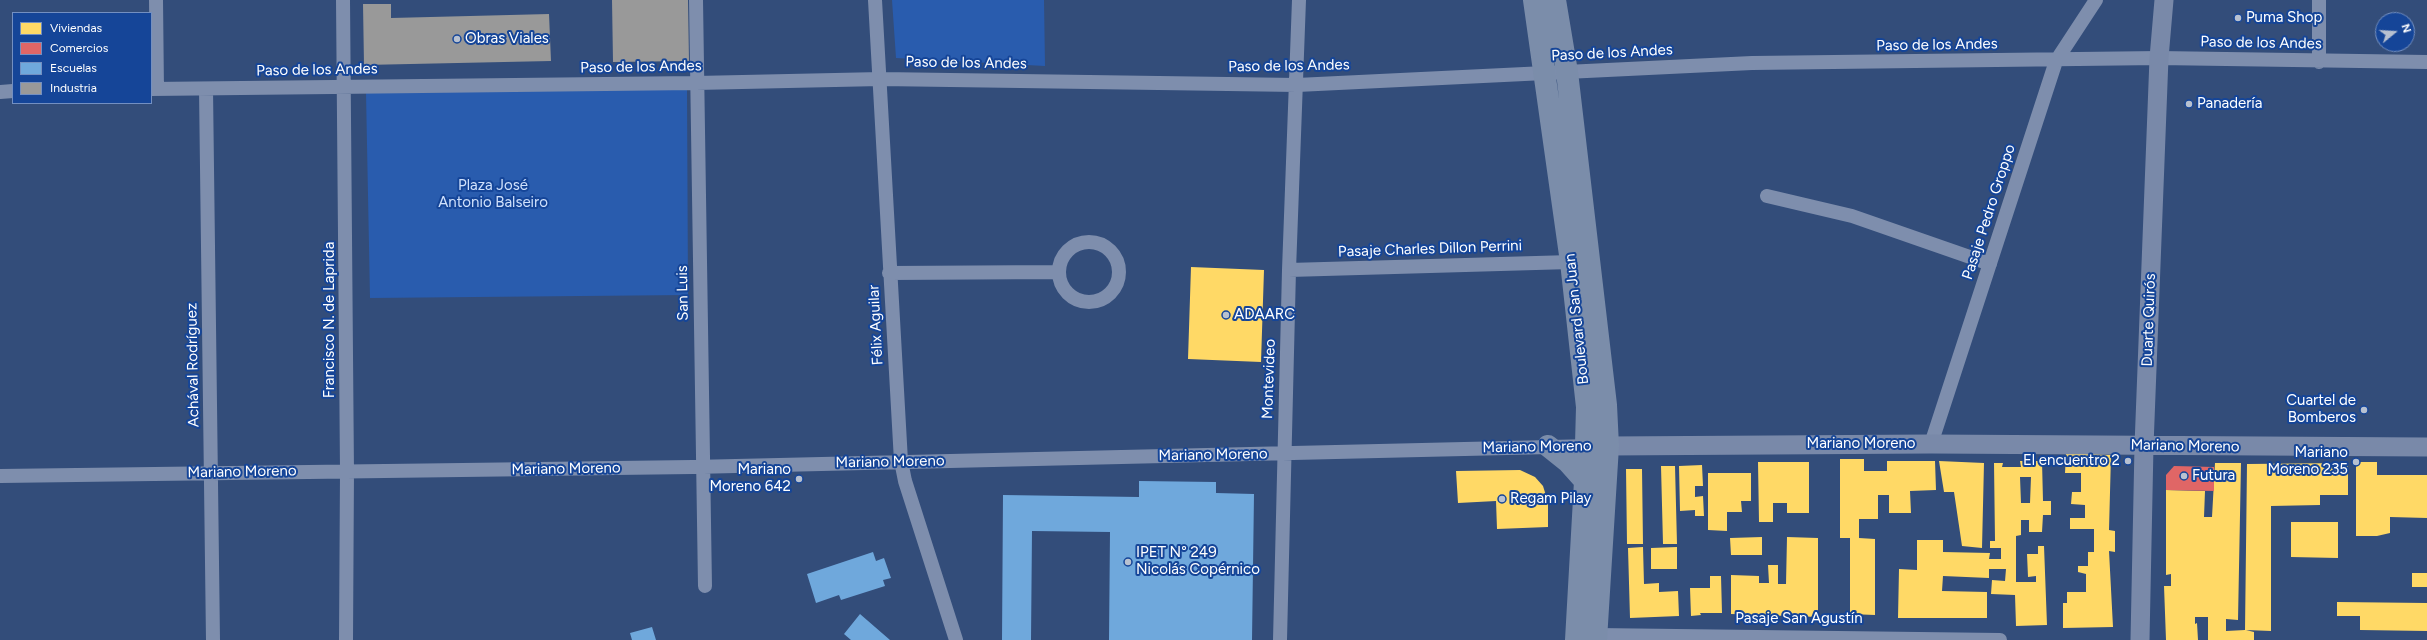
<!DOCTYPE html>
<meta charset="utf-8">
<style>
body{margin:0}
#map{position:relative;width:2427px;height:640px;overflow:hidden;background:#334d7a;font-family:Figtree,sans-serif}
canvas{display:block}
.legend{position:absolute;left:12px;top:12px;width:140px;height:92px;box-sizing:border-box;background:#154598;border:1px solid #738fc1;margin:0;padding:5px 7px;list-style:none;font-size:12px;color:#fff}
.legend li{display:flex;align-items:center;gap:8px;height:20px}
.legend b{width:20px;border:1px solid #738fc1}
.north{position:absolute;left:2375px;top:12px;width:40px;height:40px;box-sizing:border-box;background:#154598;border:1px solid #738fc1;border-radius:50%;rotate:72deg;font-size:11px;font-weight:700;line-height:16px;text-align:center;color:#fff}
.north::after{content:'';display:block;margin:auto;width:14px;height:18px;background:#b8c1d0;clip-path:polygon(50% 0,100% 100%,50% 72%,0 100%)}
</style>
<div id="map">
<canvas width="2427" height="640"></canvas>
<ul class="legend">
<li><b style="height:11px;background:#ffd966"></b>Viviendas</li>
<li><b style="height:11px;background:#e06666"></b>Comercios</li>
<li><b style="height:11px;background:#6fa8dc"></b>Escuelas</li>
<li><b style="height:11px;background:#999"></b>Industria</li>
</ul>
<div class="north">N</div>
</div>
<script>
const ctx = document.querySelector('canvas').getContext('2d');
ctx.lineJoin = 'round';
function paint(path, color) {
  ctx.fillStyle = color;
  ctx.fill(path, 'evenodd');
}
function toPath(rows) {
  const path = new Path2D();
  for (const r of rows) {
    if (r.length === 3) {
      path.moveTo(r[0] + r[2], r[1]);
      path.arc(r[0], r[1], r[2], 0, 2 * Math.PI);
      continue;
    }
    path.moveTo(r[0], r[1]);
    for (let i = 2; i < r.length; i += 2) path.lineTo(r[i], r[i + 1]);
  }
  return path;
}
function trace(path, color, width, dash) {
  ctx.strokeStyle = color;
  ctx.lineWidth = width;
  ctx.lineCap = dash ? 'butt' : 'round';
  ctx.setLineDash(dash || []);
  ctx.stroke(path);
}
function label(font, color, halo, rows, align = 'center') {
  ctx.font = font + ' Figtree,sans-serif';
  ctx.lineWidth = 4;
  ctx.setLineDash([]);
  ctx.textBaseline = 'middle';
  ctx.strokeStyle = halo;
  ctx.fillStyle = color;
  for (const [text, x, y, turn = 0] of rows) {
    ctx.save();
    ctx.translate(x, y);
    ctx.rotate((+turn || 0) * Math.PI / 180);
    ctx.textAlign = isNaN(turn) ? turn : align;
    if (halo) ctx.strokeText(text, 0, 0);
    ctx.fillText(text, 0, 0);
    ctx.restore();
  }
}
paint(toPath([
 [892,0,1044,0,1045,66,896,58],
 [687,89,688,295,370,298,366,93]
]), '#295cae');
paint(toPath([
 [1191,267,1264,270,1261,362,1188,359],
 [2066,453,2111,455,2109,530,2115,531,2115,552,2109,551,2113,627,2063,628,2063,603,2067,603,2067,592,2086,592,2086,574,2078,572,2078,566,2088,566,2088,552,2094,552,2094,529,2070,529,2070,518,2085,518,2085,505,2071,504,2072,492,2081,492,2081,473,2065,473],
 [1840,459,1864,459,1864,471,1887,471,1887,461,1935,461,1936,490,1910,491,1911,513,1889,513,1889,495,1878,495,1878,519,1859,519,1859,538,1875,539,1875,615,1850,614,1850,538,1840,538],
 [1939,461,1984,463,1982,548,1962,546,1954,492,1944,492],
 [2020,461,2042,461,2043,501,2051,501,2051,515,2043,515,2042,532,2029,532,2029,520,2021,520,2021,535,2016,536,2016,582,2036,582,2036,576,2028,577,2027,554,2038,554,2038,546,2044,546,2047,625,2016,626,2015,595,1991,594,1992,580,2005,581,2006,569,1989,569,1989,578,1943,576,1942,591,1987,592,1987,618,1898,618,1899,569,1917,570,1917,540,1943,540,1943,552,1990,553,1989,559,2001,559,2001,548,1990,548,1990,541,1995,541,1994,463,2003,463,2002,467,2021,467],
 [2020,477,2031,477,2030,503,2021,503],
 [1758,462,1809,462,1809,513,1787,513,1787,503,1773,503,1773,522,1759,522],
 [2356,462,2377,462,2377,475,2427,475,2427,518,2390,517,2390,533,2377,536,2356,536],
 [2215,463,2241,463,2238,620,2226,619,2226,631,2245,630,2247,464,2348,463,2348,495,2320,495,2320,505,2271,506,2271,631,2246,630,2254,632,2254,640,2208,640,2208,617,2195,617,2195,624,2197,623,2198,640,2166,640,2164,586,2171,586,2171,574,2166,575,2166,490,2205,491,2204,517,2212,517],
 [1702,465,1703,486,1695,486,1695,497,1703,496,1704,516,1695,516,1695,510,1680,511,1679,466],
 [1661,466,1675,466,1677,544,1663,544],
 [1626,469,1642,469,1643,544,1627,544],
 [1520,470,1535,477,1543,486,1548,502,1548,527,1497,529,1496,501,1458,503,1456,471],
 [1708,473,1751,473,1751,501,1741,501,1742,512,1727,512,1727,531,1708,530],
 [2291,522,2338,522,2338,558,2291,557],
 [1762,537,1762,555,1731,555,1730,538],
 [1787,537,1818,538,1818,617,1731,614,1731,575,1759,576,1759,583,1769,583,1768,565,1778,565,1778,584,1786,584],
 [1643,547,1644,584,1659,583,1659,592,1678,591,1679,616,1630,618,1628,548],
 [1677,547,1677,569,1651,569,1651,548],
 [2412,573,2427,573,2427,587,2412,587],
 [1710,576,1721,576,1722,613,1700,613,1701,615,1691,616,1690,588,1710,588],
 [2337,602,2427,603,2427,631,2360,630,2360,616,2337,616]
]), '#ffd966');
paint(toPath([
 [2174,466,2214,467,2214,491,2166,490,2166,475]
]), '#e06666');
paint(toPath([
 [1139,481,1216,482,1216,493,1254,494,1252,640,1109,640,1110,532,1032,531,1031,640,1002,640,1003,495,1139,497],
 [873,552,876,561,884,558,891,578,883,580,885,586,841,600,839,595,816,603,807,574],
 [860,614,890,640,851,640,844,634],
 [652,627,656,640,632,640,630,633]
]), '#6fa8dc');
paint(toPath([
 [612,0,688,0,689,61,613,62],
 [363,4,391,4,391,18,549,14,551,61,364,65]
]), '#999');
trace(toPath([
 [156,0,157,89],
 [343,0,347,471,346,640],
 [696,0,705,586],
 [875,0,901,461,905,481,956,640],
 [2319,0,2319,62],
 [151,89,696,83,881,79,1297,85,1752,63,2159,58,2427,62],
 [206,89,213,640],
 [0,92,13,91],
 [1767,196,1852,216,1990,264],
 [1089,272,30],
 [1289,270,1571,262],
 [889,273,1058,272],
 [1931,444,2056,61,2096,0],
 [0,476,693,467,1593,446],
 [1596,635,2000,640],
 [1280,640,1289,270,1299,0]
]), '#7e8ead', 14);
trace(toPath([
 [1608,446,1931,444,2427,447],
 [2140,640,2144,446,2159,58,2164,0]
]), '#7989a9', 19);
trace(toPath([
 [1534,0,1571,262,1587,407,1585,481,1576,640],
 [1555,0,1567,72,1606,405,1608,446,1596,640],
 [1548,446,1568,462,1585,481]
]), '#7b8daa', 22);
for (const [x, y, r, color] of [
 [2238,18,4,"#b8c1d0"],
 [457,39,4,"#b8c1d0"],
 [2189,104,4,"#b8c1d0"],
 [1226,315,4,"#b8c1d0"],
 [2364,410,4,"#b8c1d0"],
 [2128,461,4,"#b8c1d0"],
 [2356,462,4,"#b8c1d0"],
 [2184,476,4,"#b8c1d0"],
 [799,479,4,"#b8c1d0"],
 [1502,499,4,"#b8c1d0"],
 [1128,562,4,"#b8c1d0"]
]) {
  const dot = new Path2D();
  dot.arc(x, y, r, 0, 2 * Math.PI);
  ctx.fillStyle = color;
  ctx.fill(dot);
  trace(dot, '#154598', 1.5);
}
label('15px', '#fff', '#154598', [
 ["Puma Shop",2246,18],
 ["Obras Viales",465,39],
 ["Panadería",2197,104],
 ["ADAARC",1234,315],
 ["Cuartel de",2356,401,"right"],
 ["Bomberos",2356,418,"right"],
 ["Mariano",2348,453,"right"],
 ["Moreno 235",2348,470,"right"],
 ["El encuentro 2",2120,461,"right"],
 ["Mariano",791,470,"right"],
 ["Moreno 642",791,487,"right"],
 ["Futura",2192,476],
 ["Regam Pilay",1510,499],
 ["IPET N° 249",1136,553],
 ["Nicolás Copérnico",1136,570]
], 'left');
label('15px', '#fff', '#154598', [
 ["Paso de los Andes",2261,43,1],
 ["Paso de los Andes",1937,45,-1],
 ["Paso de los Andes",1612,53,-3],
 ["Paso de los Andes",966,63,1],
 ["Paso de los Andes",1289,66,-1],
 ["Paso de los Andes",641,67,-1],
 ["Paso de los Andes",317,70,-1],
 ["Pasaje Pedro Groppo",1989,212,-72],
 ["Pasaje Charles Dillon Perrini",1430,249,-2],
 ["San Luis",683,293,-91],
 ["Boulevard San Juan",1577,319,-96],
 ["Francisco N. de Laprida",330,320,-90],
 ["Duarte Quirós",2149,320,-88],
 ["Félix Aguilar",876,325,-93],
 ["Achával Rodríguez",193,365,-91],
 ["Montevideo",1269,379,-88],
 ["Mariano Moreno",1861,444],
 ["Mariano Moreno",2185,446,1],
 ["Mariano Moreno",1537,447,-1],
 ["Mariano Moreno",1213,455,-1],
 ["Mariano Moreno",890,462,-1],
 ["Mariano Moreno",566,469,-1],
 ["Mariano Moreno",242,472,-1],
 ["Pasaje San Agustín",1799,619]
]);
label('15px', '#d0e1fc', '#154598', [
 ["Plaza José",493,186],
 ["Antonio Balseiro",493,203]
]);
</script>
